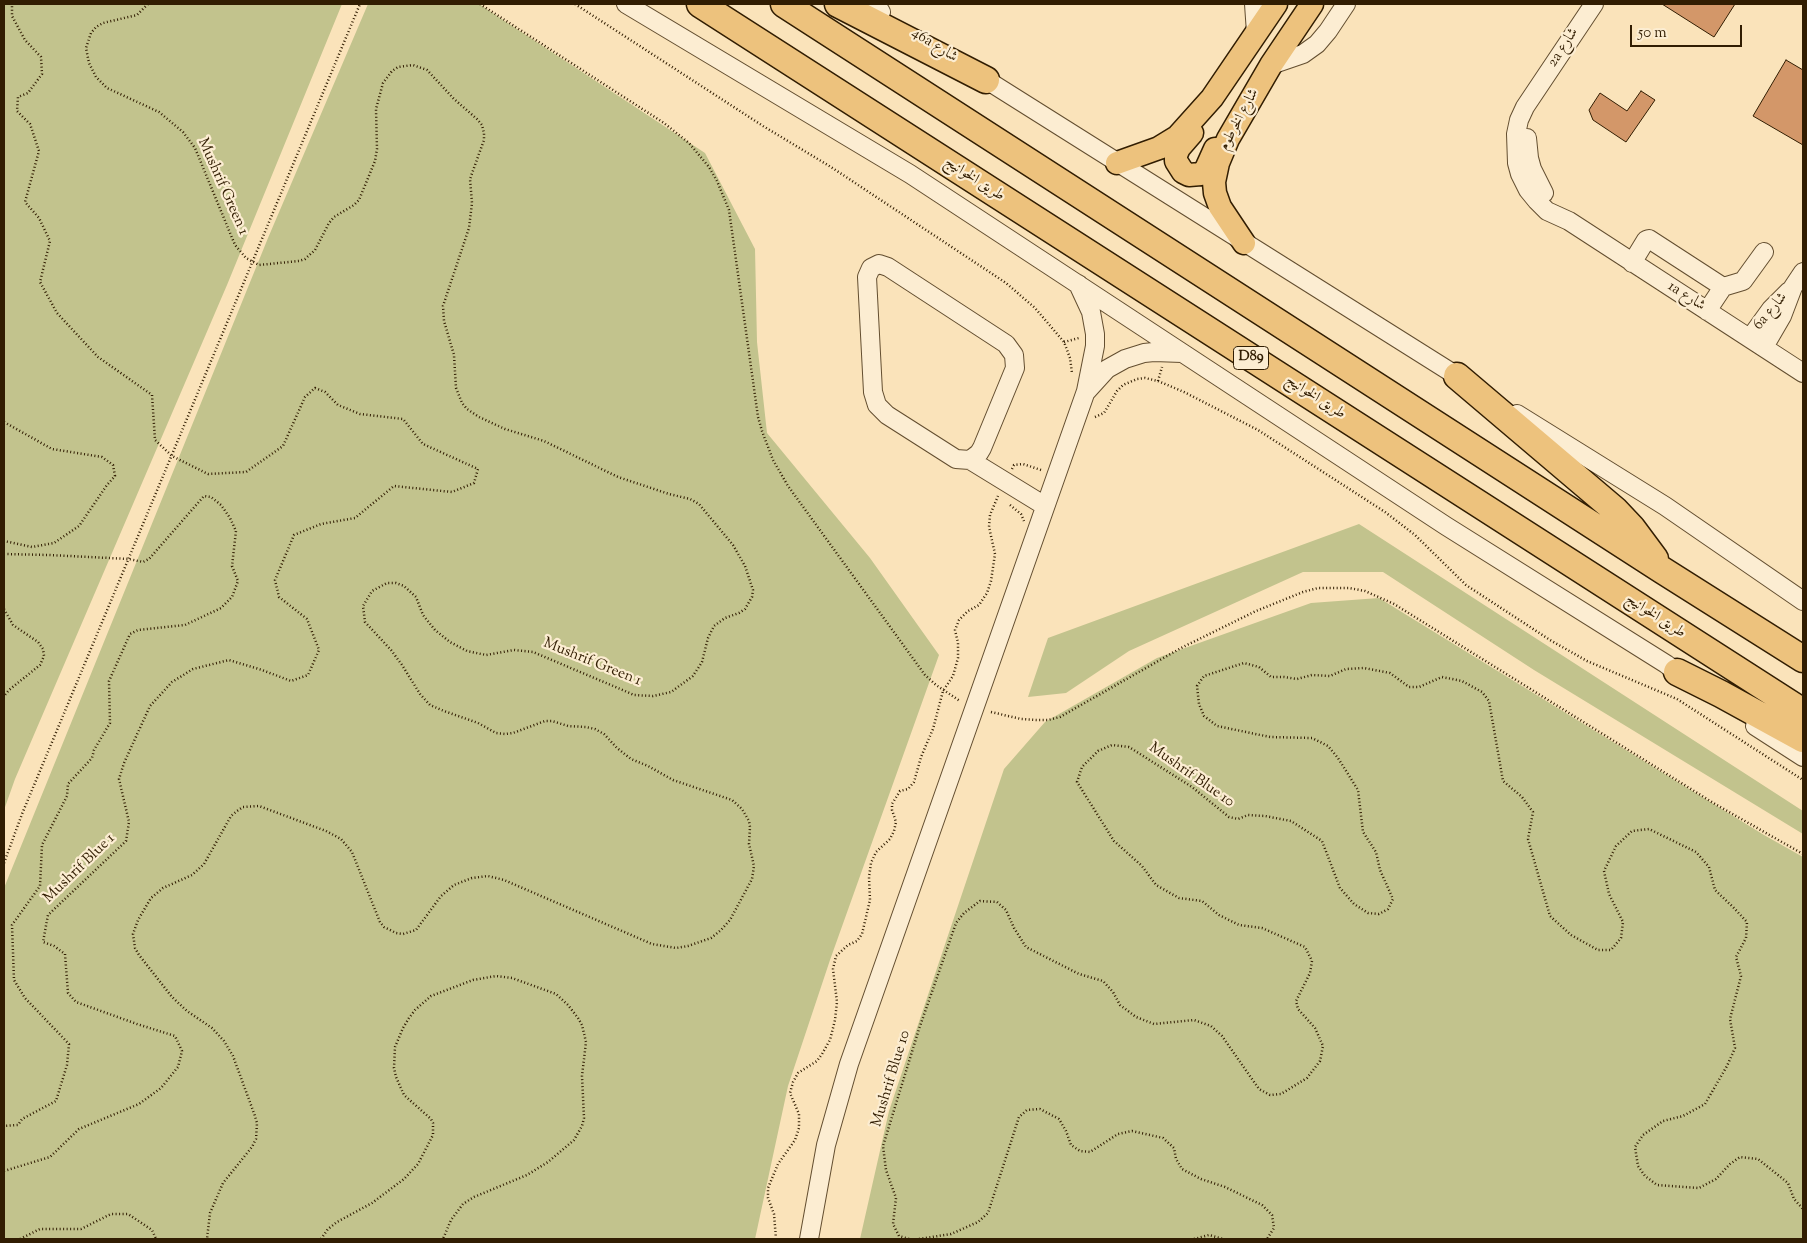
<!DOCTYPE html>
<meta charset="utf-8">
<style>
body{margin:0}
#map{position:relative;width:1807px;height:1243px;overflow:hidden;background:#fae3ba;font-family:"Sorts Mill Goudy",serif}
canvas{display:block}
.frame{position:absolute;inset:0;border:5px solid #311d02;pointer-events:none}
.scale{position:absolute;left:1630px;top:25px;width:112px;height:22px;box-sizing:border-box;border:2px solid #311d02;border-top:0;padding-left:6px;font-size:15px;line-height:18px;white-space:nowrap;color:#311d02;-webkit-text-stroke:4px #fcedd2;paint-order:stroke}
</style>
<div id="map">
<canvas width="1807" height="1243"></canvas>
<div class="frame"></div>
<div class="scale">50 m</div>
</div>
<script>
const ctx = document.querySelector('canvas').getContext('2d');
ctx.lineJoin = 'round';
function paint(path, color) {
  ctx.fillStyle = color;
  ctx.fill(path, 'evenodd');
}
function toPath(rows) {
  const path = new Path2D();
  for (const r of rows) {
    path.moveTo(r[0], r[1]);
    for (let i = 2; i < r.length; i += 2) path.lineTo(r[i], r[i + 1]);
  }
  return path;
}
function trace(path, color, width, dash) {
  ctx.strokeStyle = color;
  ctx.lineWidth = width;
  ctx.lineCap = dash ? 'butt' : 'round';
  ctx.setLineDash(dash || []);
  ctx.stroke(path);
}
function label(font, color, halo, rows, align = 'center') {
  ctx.font = font + ' "Sorts Mill Goudy",Amiri,serif';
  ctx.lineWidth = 4.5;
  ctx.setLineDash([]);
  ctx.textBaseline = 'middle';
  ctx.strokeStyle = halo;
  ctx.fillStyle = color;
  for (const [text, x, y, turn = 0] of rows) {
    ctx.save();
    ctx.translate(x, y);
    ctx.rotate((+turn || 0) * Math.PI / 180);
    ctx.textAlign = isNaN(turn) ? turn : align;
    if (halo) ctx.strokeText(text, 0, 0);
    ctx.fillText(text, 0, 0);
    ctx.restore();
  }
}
paint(toPath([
 [4,4,342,4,227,285,15,779,4,810],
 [368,4,479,4,705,153,755,249,757,342,767,433,870,558,939,655,830,960,788,1086,755,1239,4,1239,4,888,268,238],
 [1359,524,1803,811,1803,834,1534,670,1383,572,1303,572,1129,651,1066,693,1028,697,1048,638],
 [1379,598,1764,835,1803,857,1803,1239,860,1239,889,1111,1004,769,1045,722,1157,658,1311,603]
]), '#c2c38d');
const building = toPath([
 [1662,4,1735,4,1714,37,1662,4],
 [1786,60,1803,70,1803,145,1753,116,1786,60],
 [1641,91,1655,100,1626,142,1593,120,1589,110,1600,93,1627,111,1641,91]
]);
paint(building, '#d39769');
trace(building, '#311d02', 1);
const minor = toPath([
 [626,4,910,174,1446,526,1666,664,1686,679],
 [876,4,881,12],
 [1254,4,1256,33],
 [1594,4,1525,107,1519,120,1516,134,1517,163,1520,174,1528,190,1537,201,1547,211,1569,221,1803,373],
 [1271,65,1303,54,1317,44,1328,31,1346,4],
 [977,74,1465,381],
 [1527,138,1529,158,1532,169,1544,193],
 [1632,263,1646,240,1649,239,1723,287,1707,311],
 [879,264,888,267,1006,344,1014,355,1015,368,982,448,979,453,970,460,956,459,887,415,877,405,873,392,867,277,871,268,879,264],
 [1723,287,1743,281,1764,252],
 [1750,338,1771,309,1789,291],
 [1764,347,1782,316,1793,287,1803,272],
 [1087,391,1107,369,1125,359,1144,353,1154,352,1182,353],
 [1517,414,1665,506,1803,601],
 [970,460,1045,506],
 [1755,726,1803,757],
 [809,1239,826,1145,849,1064,1086,391,1095,346,1095,334,1091,312,1078,284]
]);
const major = toPath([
 [1192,133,1179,148,1176,155,1176,161,1183,172,1189,175,1201,174,1206,169,1215,149],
 [1117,163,1159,148,1177,137,1212,98,1276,4],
 [1244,243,1220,207,1215,193,1214,182,1218,163,1228,139,1271,65,1312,4]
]);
const highway = toPath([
 [700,4,1803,712],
 [784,4,1662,570,1803,659],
 [838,4,986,80],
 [1457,376,1615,510,1632,528,1655,559],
 [1677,672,1721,694,1803,739]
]);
trace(minor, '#634e30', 20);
trace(major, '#311d02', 25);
trace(highway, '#311d02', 29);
trace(toPath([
 [148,4,137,15,103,23,96,27,91,33,86,48,89,63,96,77,107,88,159,112,183,132,195,148,235,245,246,258,259,265,299,261,305,259,315,250,329,223,334,217,354,205,359,200,375,161,377,149,376,109,383,83,392,71,398,67,413,65,427,70,454,99,477,119,482,125,484,133,484,140,470,179,472,203,469,228,443,306,444,321,454,355,456,388,462,403,467,409,479,417,505,429,544,441,618,477,669,494,690,499,699,504,733,545,745,566,753,590,752,597,745,609,739,613,725,618,714,626,708,638,702,662,693,676,671,692,653,696,634,695,625,691,533,652,514,650,486,655,467,651,450,642,435,630,423,615,416,597,404,586,396,583,387,583,372,591,363,606,365,622,391,650,402,665,420,694,430,705,444,711,478,723,496,733,505,734,513,733,545,721,552,721,568,726,586,727,595,729,604,734,617,748,631,759,648,766,673,780,732,800,742,809,749,821,750,827,749,844,754,866,752,879,730,920,721,930,711,938,688,946,676,948,652,944,504,880,488,876,472,878,454,885,441,896,416,930,403,934,396,933,384,927,380,922,352,852,341,839,326,831,259,806,243,807,237,811,231,816,204,864,192,875,163,888,151,898,138,920,133,934,135,948,139,955,172,997,187,1011,212,1028,224,1041,233,1056,255,1116,257,1123,256,1139,252,1147,223,1183,210,1213,207,1239],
 [480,4,664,123,689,143,709,167,717,181,729,210,758,417,762,431,773,460,788,486,925,675,936,685,960,701],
 [575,4,763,126,831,167,1006,283,1035,308,1064,342,1070,358,1072,373],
 [1064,342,1079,338],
 [1158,381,1162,367],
 [1095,417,1104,413,1117,391,1123,385,1137,379,1145,378,1158,381,1184,392,1258,430,1385,512,1415,535,1466,585,1550,640,1587,661,1677,699,1803,780],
 [4,422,52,449,102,457,113,465,115,476,107,485,79,526,54,543,32,547,4,541],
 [1012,469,1014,465,1023,464,1041,470],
 [1010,505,1021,514,1024,521],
 [4,554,49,555,129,559,143,562,149,559,204,496,211,497,221,505,230,518,236,531,232,566,238,581,232,597,221,608,185,625,138,630,130,634,109,681,110,723,94,750,92,758,68,784,67,796,42,845,40,886,12,925,14,980,25,998,69,1044,67,1065,56,1101,22,1119,18,1125,4,1126],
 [4,609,13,625,38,642,43,649,44,656,40,665,9,690,4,696],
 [991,712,1021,719,1036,720,1048,720,1060,717,1181,648,1256,611,1303,592,1318,588,1349,588,1365,591,1394,604,1715,804,1803,854],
 [4,863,22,814,360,4],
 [4,1171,50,1157,79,1129,139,1104,161,1088,178,1067,182,1051,175,1036,137,1024,76,1002,68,993,65,954,54,946,43,942,48,915,126,841,129,822,119,779,124,763,150,706,172,682,193,669,229,660,262,670,291,681,308,675,319,650,307,619,279,597,275,580,294,535,321,524,355,518,394,486,452,492,474,483,478,469,423,444,403,419,360,414,338,405,325,392,315,388,305,397,283,446,246,472,208,474,172,456,155,440,152,395,98,357,57,313,40,282,50,241,39,218,25,202,39,151,30,124,17,111,18,97,28,93,42,74,41,57,25,40,12,16,12,4],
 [20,1239,40,1229,81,1229,111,1214,128,1214,152,1230,156,1239],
 [321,1239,328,1229,337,1222,372,1203,404,1179,418,1164,433,1135,433,1123,431,1119,404,1095,396,1077,394,1068,395,1047,403,1028,409,1018,415,1010,431,996,473,980,496,976,512,978,556,994,568,1005,578,1018,582,1025,586,1042,582,1076,584,1118,582,1126,574,1140,548,1162,527,1175,474,1197,463,1204,451,1220,443,1239],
 [776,1239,774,1214,768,1198,768,1188,778,1164,795,1140,799,1128,799,1114,790,1093,793,1082,798,1073,817,1061,822,1054,830,1040,835,1020,837,1002,833,969,836,956,848,945,857,941,862,934,870,900,869,877,871,863,876,852,890,839,894,831,896,822,892,810,892,804,900,791,908,789,914,782,921,757,933,729,943,691,953,676,958,658,958,643,955,630,959,620,968,611,979,605,987,593,991,581,995,554,989,527,990,515,998,496],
 [909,1239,899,1236,893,1224,896,1198,886,1170,883,1146,919,1029,956,923,964,913,980,901,997,902,1006,910,1014,928,1026,947,1079,974,1103,981,1113,992,1120,1005,1136,1017,1154,1024,1194,1020,1211,1026,1222,1036,1259,1089,1270,1095,1281,1094,1307,1078,1320,1061,1323,1046,1315,1028,1298,1009,1296,1001,1310,973,1312,961,1305,947,1262,928,1239,925,1219,915,1202,901,1179,898,1156,885,1142,866,1114,841,1077,782,1082,767,1098,751,1112,745,1129,747,1192,787,1229,817,1238,819,1248,815,1265,816,1291,821,1322,841,1340,888,1354,904,1368,913,1379,914,1388,909,1393,899,1380,870,1376,852,1363,832,1358,790,1338,758,1328,746,1312,738,1270,737,1217,726,1204,716,1199,704,1197,686,1204,676,1244,663,1259,667,1271,677,1284,677,1297,679,1312,675,1330,676,1346,669,1364,668,1390,673,1409,687,1419,687,1442,677,1462,681,1482,692,1489,701,1503,781,1522,797,1533,812,1528,839,1550,916,1571,935,1598,950,1611,950,1621,938,1623,922,1609,894,1604,871,1616,846,1632,831,1649,829,1696,852,1709,867,1715,890,1733,907,1747,922,1746,938,1736,957,1741,976,1730,1019,1735,1048,1727,1066,1705,1104,1683,1116,1663,1121,1643,1135,1635,1147,1638,1166,1645,1176,1657,1185,1699,1188,1716,1179,1730,1164,1740,1157,1758,1159,1788,1183,1794,1199,1803,1209],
 [919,1239,951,1234,978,1222,988,1213,1019,1117,1027,1110,1040,1109,1059,1119,1066,1131,1071,1145,1080,1151,1090,1152,1118,1134,1132,1131,1163,1138,1174,1148,1176,1159,1182,1169,1201,1179,1225,1187,1262,1205,1272,1215,1274,1228,1267,1239],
 [1194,1239,1209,1235,1223,1239]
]), '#311d02', 2.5, [1, 2.5]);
trace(minor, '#fcedd2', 18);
trace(major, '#edc27d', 22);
trace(highway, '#edc27d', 26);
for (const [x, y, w] of [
 [1251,358,35]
]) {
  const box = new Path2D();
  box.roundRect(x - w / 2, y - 11.5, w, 23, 4);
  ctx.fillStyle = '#fcedd2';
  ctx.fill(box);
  trace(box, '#311d02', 1);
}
label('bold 14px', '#311d02', null, [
 ["D89",1251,358]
]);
label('15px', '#311d02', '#fcedd2', [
 ["46a شارع",934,46,32],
 ["2a شارع",1564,48,-57],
 ["شارع الخرطوم",1240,120,-62],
 ["طريق الخوانيج",974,180,33],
 ["Mushrif Green 1",222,187,66],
 ["1a شارع",1686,297,33],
 ["6a شارع",1771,312,-50],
 ["طريق الخوانيج",1315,398,33],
 ["طريق الخوانيج",1655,617,33],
 ["Mushrif Green 1",592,663,22],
 ["Mushrif Blue 10",1191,776,35],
 ["Mushrif Blue 1",80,869,-44],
 ["Mushrif Blue 10",892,1079,-73]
]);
</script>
